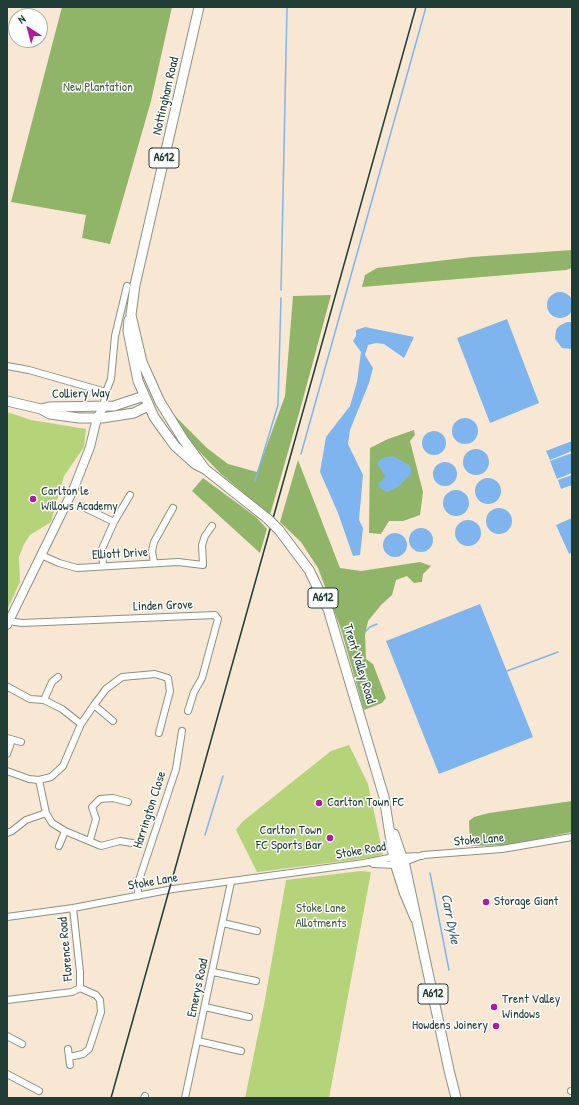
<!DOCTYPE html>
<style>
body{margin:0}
#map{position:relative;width:579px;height:1105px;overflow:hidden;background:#f7e7d3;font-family:"Patrick Hand",sans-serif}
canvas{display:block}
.frame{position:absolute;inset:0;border:8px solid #1f3d34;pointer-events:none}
.north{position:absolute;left:8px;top:8px;width:40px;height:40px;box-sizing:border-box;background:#fff;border:1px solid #a5b1ae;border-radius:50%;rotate:324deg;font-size:11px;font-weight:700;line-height:16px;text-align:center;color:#1f3d34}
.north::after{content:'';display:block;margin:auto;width:14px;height:18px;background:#b5179e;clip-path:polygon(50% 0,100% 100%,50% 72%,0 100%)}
</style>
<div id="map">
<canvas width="579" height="1105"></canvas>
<div class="frame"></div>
<div class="north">N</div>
</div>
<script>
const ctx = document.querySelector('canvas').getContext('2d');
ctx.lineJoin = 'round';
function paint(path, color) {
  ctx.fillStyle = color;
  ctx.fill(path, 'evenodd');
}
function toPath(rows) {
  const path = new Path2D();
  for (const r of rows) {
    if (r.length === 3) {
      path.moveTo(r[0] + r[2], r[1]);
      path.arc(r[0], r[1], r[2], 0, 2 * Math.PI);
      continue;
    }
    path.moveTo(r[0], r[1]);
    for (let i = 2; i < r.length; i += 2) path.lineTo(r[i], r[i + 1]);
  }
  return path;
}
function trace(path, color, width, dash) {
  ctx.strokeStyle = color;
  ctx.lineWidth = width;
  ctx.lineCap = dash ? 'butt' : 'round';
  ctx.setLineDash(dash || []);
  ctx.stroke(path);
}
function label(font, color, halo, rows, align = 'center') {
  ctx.font = font + ' "Patrick Hand",sans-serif';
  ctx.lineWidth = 3;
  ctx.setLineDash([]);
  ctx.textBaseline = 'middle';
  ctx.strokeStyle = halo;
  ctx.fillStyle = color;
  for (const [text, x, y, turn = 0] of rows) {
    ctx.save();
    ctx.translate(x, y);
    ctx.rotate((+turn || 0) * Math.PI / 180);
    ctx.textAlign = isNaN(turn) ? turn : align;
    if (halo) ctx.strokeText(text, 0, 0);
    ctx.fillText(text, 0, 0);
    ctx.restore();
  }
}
paint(toPath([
 [7,412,31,420,86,429,84,447,64,476,51,522,30,535,24,544,19,557,20,582,7,610],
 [349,745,368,784,383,854,376,857,257,872,236,830,242,822,331,751],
 [361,871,371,872,329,1098,245,1098,264,1005,286,880]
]), '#b5d379');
paint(toPath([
 [62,7,172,7,151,101,110,244,82,238,86,215,11,202],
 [572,250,572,268,566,270,362,287,365,275,377,268,472,257],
 [331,295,300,410,270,515,221,474,193,445,172,413,207,448,228,464,257,472,285,396,293,296],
 [414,430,415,435,410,441,423,492,420,515,403,521,389,521,381,534,369,533,370,448,388,439],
 [298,460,340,568,361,571,420,562,431,566,423,574,422,582,414,583,407,576,396,580,392,595,381,605,368,621,365,635,366,659,373,664,386,698,382,703,364,710,341,629,318,568,301,542,280,522],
 [203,478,256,517,267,529,260,553,192,491],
 [572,801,572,832,509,845,470,846,469,821,474,817,489,813]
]), '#90b569');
paint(toPath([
 [560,305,13],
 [507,319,539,403,490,423,457,338],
 [567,322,572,322,571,349,562,348,555,339,556,330,559,326],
 [365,327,414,337,404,358,384,344,376,343,368,345,365,355,373,368,369,383,350,430,348,444,363,475,359,520,363,528,360,555,353,556,338,513,320,472,326,437,350,406,357,382,361,352,353,341,356,336,356,330],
 [465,431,13],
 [434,443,12],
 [572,441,572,451,550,460,546,451],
 [476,462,13],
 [572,453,572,473,557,479,550,461],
 [393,456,409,465,411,469,411,474,398,487,387,492,379,487,378,483,383,480,385,476,377,463,382,458],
 [445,474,12],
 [572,475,572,485,561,489,558,480],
 [488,491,13],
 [456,503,13],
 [499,521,13],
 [572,518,572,552,569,554,556,525],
 [468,533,13],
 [421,540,12],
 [395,545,12],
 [480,604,533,737,439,774,386,641]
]), '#7fb5ee');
trace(toPath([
 [281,290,287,7],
 [301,454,426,7],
 [255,481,278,405,281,298],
 [366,631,370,627,377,624],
 [507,671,558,652],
 [205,835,223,776],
 [430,873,449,970]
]), '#7fb5ee', 1.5);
const street = toPath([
 [7,366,29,370,106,392],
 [103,408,106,392,111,379,115,336,127,286],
 [81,506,114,522],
 [41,555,59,563,77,568,178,562,203,565,202,545,205,536,212,526],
 [154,563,152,551,154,542,173,508],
 [103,566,102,549,114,522,130,495],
 [9,621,22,623,215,615,218,619,202,678,194,692,188,711],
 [8,687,30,699,44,700,62,709,81,724],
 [44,700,52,682,58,677],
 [94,705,113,721],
 [7,738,21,742],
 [7,754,12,740],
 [7,771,29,779,39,780,51,777,63,766,81,724,94,705,106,689,122,677,155,674,168,678,170,691,159,733],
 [39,780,46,813,52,823,65,831,101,846,120,841,132,843],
 [7,833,12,831,26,820,46,813],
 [90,840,96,819,92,807,100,799,113,798,128,802],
 [59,846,65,831],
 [373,864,396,865,423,855,502,849,572,837],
 [138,896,138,883,176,769,182,731],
 [73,908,80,972,80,988],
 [7,917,73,908,173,889,364,863,394,857,422,856],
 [223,923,257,931],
 [213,972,256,981],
 [7,1000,72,992,80,988,96,995,100,1000,101,1012,89,1049,83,1054,69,1057],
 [205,1007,249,1017],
 [7,1036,22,1044],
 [198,1041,241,1051],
 [68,1049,70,1065],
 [7,1074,39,1091],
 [571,1091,572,1091],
 [144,1098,145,1096],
 [185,1098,231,882]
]);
const secondary = toPath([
 [7,625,74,488,90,447,97,418,103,408]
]);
const primary = toPath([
 [199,7,135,285,131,315,142,362,160,402,183,439,205,469],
 [129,320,128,331,138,381,154,417,164,431,175,446,195,464,205,469,268,519],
 [7,401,41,409,50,414,79,418,102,418,134,413,148,406],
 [41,409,49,407,114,406,144,396],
 [279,530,309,570,328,609,384,797,394,860,404,892,415,918],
 [394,834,405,866,449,1070,456,1098]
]);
trace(street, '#8b9284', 8);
trace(secondary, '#8b9284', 10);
trace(primary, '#8b9284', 11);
trace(street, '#fff', 6);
trace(secondary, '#fff', 8);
trace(primary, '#fff', 9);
trace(toPath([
 [111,1098,416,7]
]), '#1f3d34', 1.5);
const primaryBridge = toPath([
 [268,519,279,530]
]);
trace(primaryBridge, '#8b9284', 11, []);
trace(primaryBridge, '#fff', 9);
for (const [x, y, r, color] of [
 [33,499,4,"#b5179e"],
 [319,803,4,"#b5179e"],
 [330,838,4,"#b5179e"],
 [486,902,4,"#b5179e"],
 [494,1007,4,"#b5179e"],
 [496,1026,4,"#b5179e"]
]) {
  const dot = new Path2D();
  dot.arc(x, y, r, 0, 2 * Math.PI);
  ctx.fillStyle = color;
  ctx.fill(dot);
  trace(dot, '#fff', 1.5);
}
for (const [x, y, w] of [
 [164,158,30],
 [323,598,30],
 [433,994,30]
]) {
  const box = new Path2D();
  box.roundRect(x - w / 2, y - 10, w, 20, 3);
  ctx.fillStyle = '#fff';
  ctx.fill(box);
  trace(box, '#1f3d34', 1);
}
label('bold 12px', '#1f3d34', null, [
 ["A612",164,158],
 ["A612",323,598],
 ["A612",433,994]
]);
label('13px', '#446245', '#fff', [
 ["New Plantation",98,88],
 ["Stoke Lane",321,909],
 ["Allotments",321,924]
]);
label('13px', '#1f3d34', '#fff', [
 ["Nottingham Road",166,96,-77],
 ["Colliery Way",81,394,-1],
 ["Elliott Drive",120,554,-3],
 ["Linden Grove",163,606,-2],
 ["Trent Valley Road",359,664,73],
 ["Harrington Close",150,810,-72],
 ["Stoke Lane",479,840,-5],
 ["Stoke Road",361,851,-10],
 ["Stoke Lane",153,882,-10],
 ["Florence Road",66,949,-95],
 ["Emerys Road",198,988,-78]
]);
label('13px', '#1f3d34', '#fff', [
 ["Carlton le",41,492],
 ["Willows Academy",41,507],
 ["Carlton Town FC",327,803],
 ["Carlton Town",322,831,"right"],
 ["FC Sports Bar",322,846,"right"],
 ["Storage Giant",494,902],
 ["Trent Valley",502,1000],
 ["Windows",502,1015],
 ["Howdens Joinery",488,1026,"right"]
], 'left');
label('italic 14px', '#3c616c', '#fff', [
 ["Carr Dyke",450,919,79]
]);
</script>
